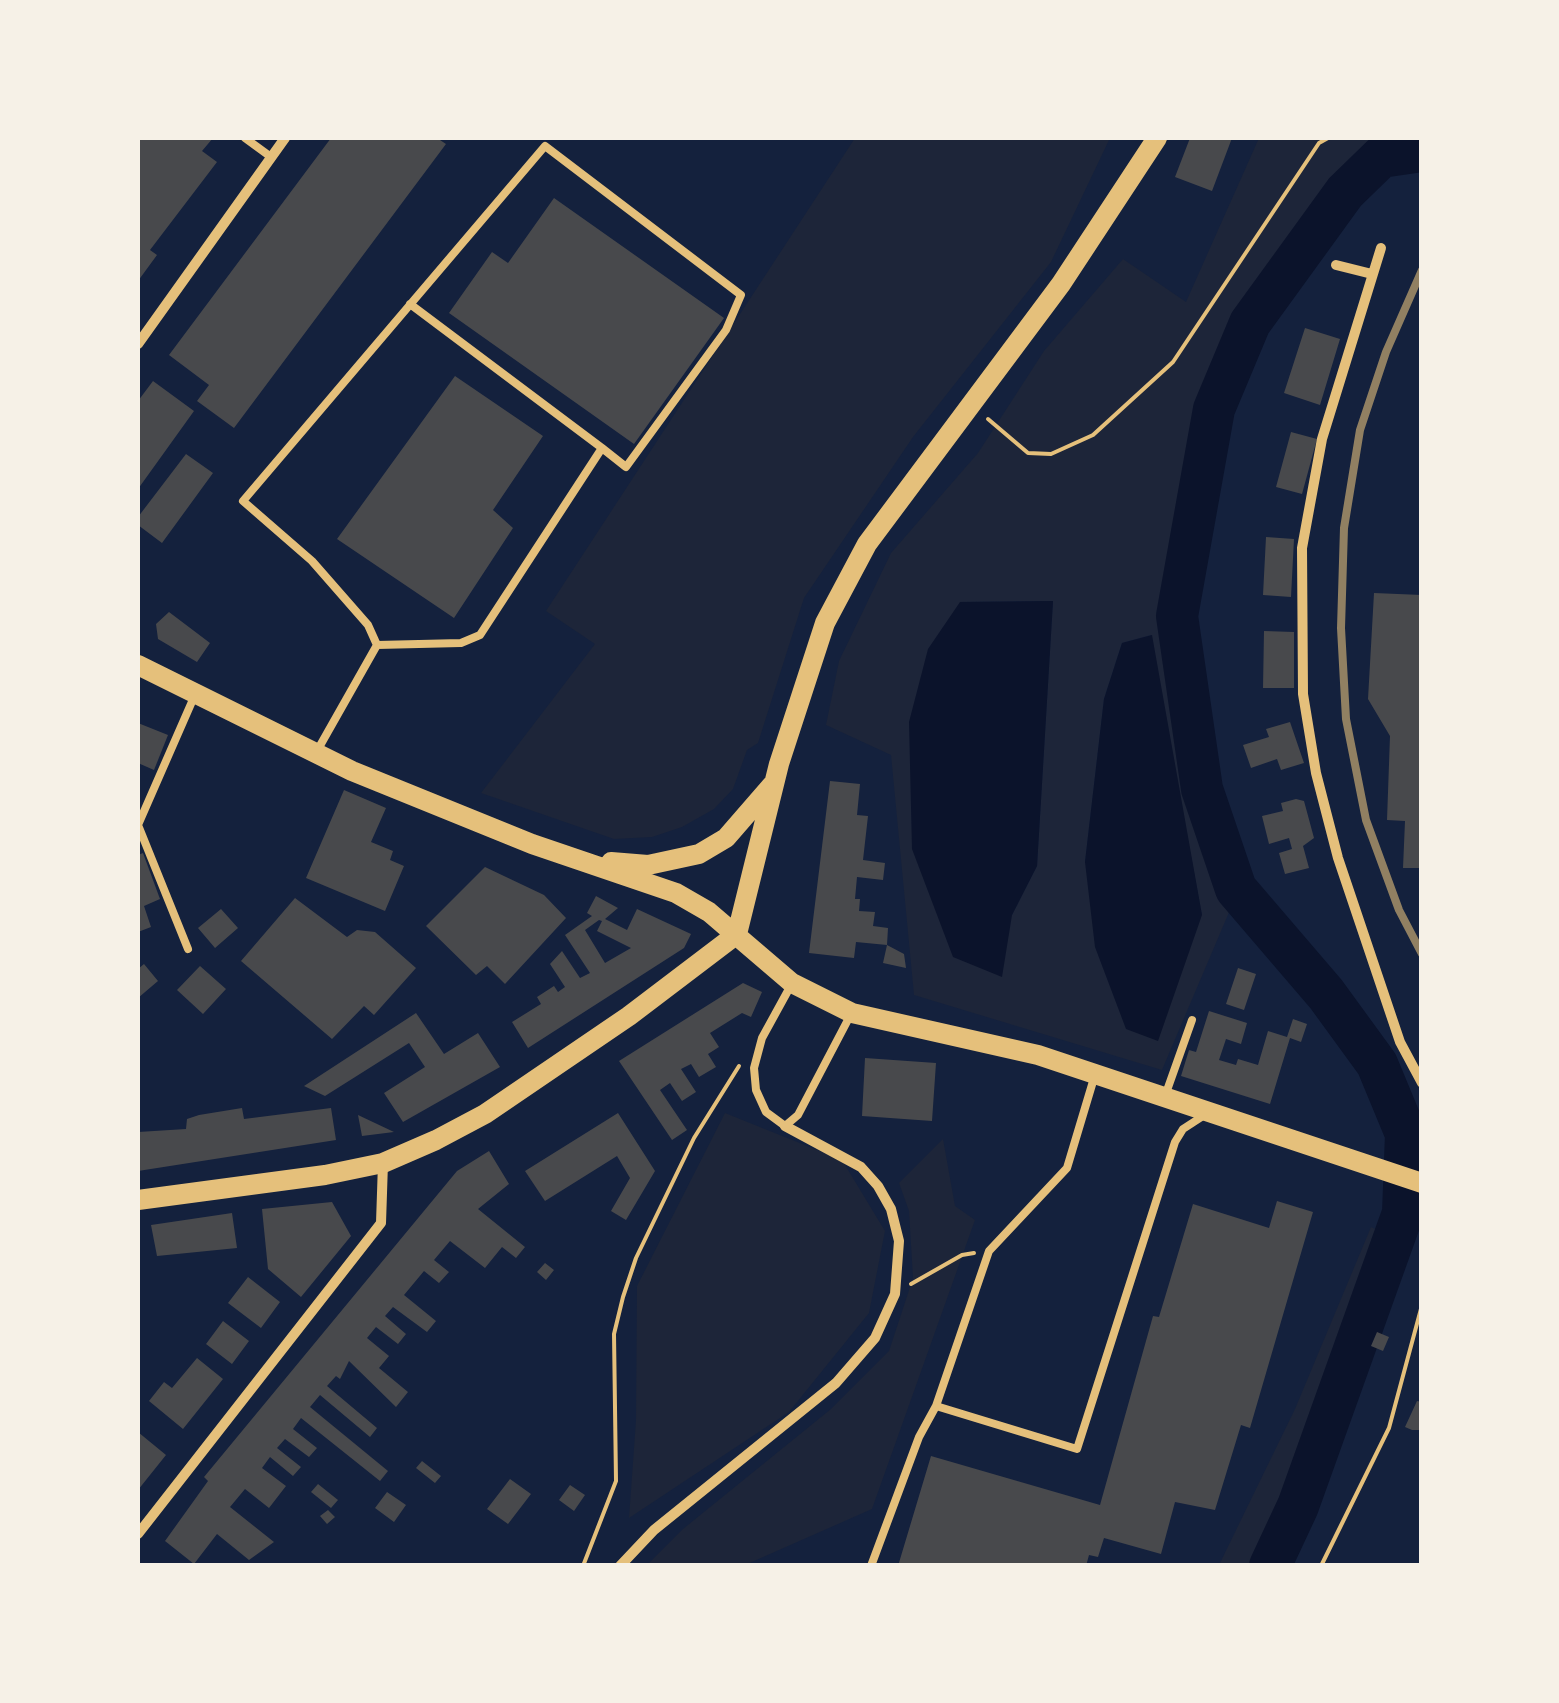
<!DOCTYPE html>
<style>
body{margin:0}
#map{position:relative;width:1559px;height:1703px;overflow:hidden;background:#14213d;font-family:Helvetica,sans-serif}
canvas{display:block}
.frame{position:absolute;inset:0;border:140px solid #f6f1e7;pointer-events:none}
</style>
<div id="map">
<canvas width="1559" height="1703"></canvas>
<div class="frame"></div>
</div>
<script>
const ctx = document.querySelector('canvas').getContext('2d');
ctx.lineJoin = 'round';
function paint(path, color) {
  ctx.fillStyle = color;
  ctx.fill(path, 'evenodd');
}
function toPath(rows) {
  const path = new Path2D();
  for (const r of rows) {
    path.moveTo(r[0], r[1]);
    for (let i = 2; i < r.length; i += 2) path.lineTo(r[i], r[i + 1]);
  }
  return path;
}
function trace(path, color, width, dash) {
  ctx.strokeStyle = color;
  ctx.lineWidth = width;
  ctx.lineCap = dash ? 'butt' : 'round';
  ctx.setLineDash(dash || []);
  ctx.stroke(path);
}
paint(toPath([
 [855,138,1109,140,1051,262,913,437,804,598,758,743,747,750,733,789,714,809,682,827,652,837,614,839,481,793,595,644,546,611],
 [1259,138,1421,138,1421,142,1401,141,1360,157,1256,283,1222,355,1196,448,1168,609,1173,672,1189,769,1230,910,1162,1070,914,995,891,755,826,725,839,661,891,553,978,453,1044,351,1123,259,1186,302],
 [1053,601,1037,866,1012,915,960,602],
 [1151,635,1167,730,1202,915,1085,862,1104,699,1122,643],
 [725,1113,842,1160,885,1231,869,1313,789,1412,629,1518,636,1420,637,1286],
 [943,1139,955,1206,975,1220,872,1509,745,1565,646,1566,683,1529,831,1409,889,1351,913,1278,909,1211,899,1183],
 [1371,1227,1403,1242,1277,1565,1219,1565,1295,1409]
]), '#1d2539');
paint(toPath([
 [1053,601,1037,866,1012,915,1002,977,953,957,912,849,909,722,928,649,960,602],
 [1152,635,1202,915,1158,1041,1126,1029,1095,947,1085,862,1104,699,1122,643]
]), '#0b132b');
trace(toPath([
 [1270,1566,1298,1506,1403,1213,1406,1134,1377,1064,1326,994,1236,889,1202,789,1177,616,1214,409,1250,323,1345,192,1381,157,1422,151]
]), '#0b132b', 42);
paint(toPath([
 [138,138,213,138,202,151,217,162,150,250,157,255,138,281],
 [331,138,437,138,446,144,234,428,197,401,209,385,169,355],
 [1190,138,1232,138,1212,191,1175,177],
 [554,198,724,318,634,444,449,313,492,252,508,263],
 [1305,328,1340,339,1320,405,1284,393],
 [455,376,543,436,493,510,513,528,454,618,337,539],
 [153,381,194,411,138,489,138,401],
 [1291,432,1317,439,1302,494,1276,487],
 [186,454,213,473,162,543,138,525,138,517],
 [1266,537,1294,539,1291,597,1263,595],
 [1374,593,1422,595,1422,868,1403,868,1405,821,1387,820,1390,736,1368,699],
 [169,612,210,643,197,662,158,639,156,624],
 [1264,631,1294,632,1294,688,1263,688],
 [1290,722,1304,763,1281,770,1277,759,1251,768,1243,745,1269,737,1266,729],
 [138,723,168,735,154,770,138,763],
 [830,781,860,784,857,815,868,816,863,860,885,863,883,880,857,877,855,899,860,899,859,911,875,912,873,926,888,928,887,945,856,942,854,958,809,953],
 [344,790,386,808,371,842,393,851,390,860,404,866,385,911,306,878],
 [1296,799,1304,801,1314,838,1303,846,1309,868,1285,874,1279,853,1292,849,1289,838,1269,844,1262,816,1283,811,1281,803],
 [143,853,160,899,144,906,151,927,138,932,138,855],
 [485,867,544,895,566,918,505,984,487,966,476,975,426,926],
 [596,896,618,908,605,919,627,930,637,909,691,934,684,948,528,1048,512,1022,541,1004,537,997,554,986,558,992,565,987,550,964,562,951,580,978,590,973,565,935,592,916,587,913],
 [599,920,602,921,597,931,631,948,605,963,585,930],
 [295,898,347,937,357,930,375,932,416,968,374,1015,364,1006,332,1039,241,961],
 [221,909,238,928,215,948,198,928],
 [887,945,904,954,906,968,883,963],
 [144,964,158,981,138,998,138,969],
 [200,966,226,989,203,1014,177,990],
 [1238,968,1256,974,1244,1010,1226,1004],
 [743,983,762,992,751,1017,742,1013,710,1033,719,1047,708,1054,716,1067,699,1077,691,1064,681,1069,696,1092,682,1101,670,1083,660,1090,687,1130,672,1140,619,1061],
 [1209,1011,1247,1023,1241,1044,1226,1039,1219,1060,1236,1065,1238,1059,1258,1065,1268,1031,1287,1037,1293,1019,1307,1024,1301,1042,1290,1038,1270,1104,1181,1076,1189,1050,1196,1052],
 [416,1013,444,1054,478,1033,500,1067,403,1122,384,1093,425,1067,409,1043,325,1096,304,1086],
 [865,1058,936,1063,932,1121,862,1116],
 [242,1108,244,1119,331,1108,336,1140,138,1171,138,1132,186,1129,187,1119,199,1115],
 [618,1113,655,1171,626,1220,611,1211,630,1178,617,1156,545,1201,525,1171],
 [358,1115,394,1132,362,1136],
 [489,1151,509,1184,478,1209,525,1247,516,1258,502,1247,485,1268,450,1241,434,1260,449,1272,439,1283,424,1271,404,1295,436,1321,427,1332,393,1307,385,1316,406,1334,398,1344,376,1327,367,1338,389,1356,379,1368,408,1392,396,1407,349,1361,340,1379,336,1376,327,1386,377,1428,370,1437,320,1395,310,1407,388,1471,380,1481,301,1418,293,1429,317,1448,309,1457,285,1439,277,1448,301,1467,293,1476,270,1457,262,1468,286,1486,269,1508,245,1489,230,1507,274,1542,249,1560,217,1534,194,1564,165,1541,208,1481,204,1477,457,1171],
 [1277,1201,1313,1212,1250,1428,1241,1425,1215,1510,1175,1502,1161,1554,1104,1538,1098,1557,1089,1555,1086,1566,898,1566,931,1456,1100,1505,1153,1316,1159,1317,1193,1204,1269,1228],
 [332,1202,351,1236,301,1297,268,1269,262,1209],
 [232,1213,237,1248,157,1256,151,1225],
 [545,1263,554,1270,546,1280,537,1272],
 [248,1277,280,1302,261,1328,228,1303],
 [223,1321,249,1341,232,1364,206,1344],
 [1377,1332,1389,1337,1383,1351,1371,1346],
 [197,1358,223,1379,183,1429,149,1401,164,1382,172,1388],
 [1417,1401,1422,1402,1422,1430,1412,1430,1405,1427],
 [138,1432,166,1455,138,1490],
 [422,1461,441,1476,435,1483,416,1468],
 [510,1479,531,1494,508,1524,487,1509],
 [318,1484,338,1500,331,1508,311,1492],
 [570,1485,585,1495,574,1511,559,1500],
 [387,1492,406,1505,394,1522,375,1508],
 [328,1510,335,1517,327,1524,320,1516]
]), '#48494c');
trace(toPath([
 [988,419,1028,453,1051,454,1093,435,1173,362,1319,143,1328,138],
 [911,1284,962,1255,974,1253],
 [583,1566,616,1481,614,1334,623,1297,636,1258,694,1138,739,1066],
 [1321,1566,1389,1428,1422,1305]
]), '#e5c07b', 4);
trace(toPath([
 [245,138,271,157],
 [377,645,461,643,480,635,602,448,410,304],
 [317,751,377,645,368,625,312,561,243,501,545,146,741,295,726,330,626,467,602,448],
 [188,949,138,825,194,697],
 [790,987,762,1038,754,1068,756,1090,766,1112,785,1126,798,1115,851,1014],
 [1165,1096,1192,1020],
 [936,1406,1077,1449,1175,1142,1183,1129,1203,1116],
 [871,1566,919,1437,936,1406,989,1251,1067,1168,1094,1078]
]), '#e5c07b', 8);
trace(toPath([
 [1381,248,1322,439,1302,548,1303,694,1316,773,1338,858,1400,1042,1422,1083],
 [1336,265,1372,274],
 [138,344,285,138],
 [138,1534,381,1223,383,1163],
 [620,1566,654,1530,836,1383,875,1338,895,1294,899,1241,891,1209,878,1186,861,1167,785,1126]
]), '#e5c07b', 10);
trace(toPath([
 [138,665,352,771,532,844,676,893,709,912,792,983,852,1013,1038,1055,1422,1183],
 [611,862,648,865,699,854,726,838,772,785],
 [737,934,779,764,825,623,867,544,1061,284,1157,138],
 [138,1200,325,1175,383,1163,436,1140,485,1114,629,1016,737,934]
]), '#e5c07b', 20);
trace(toPath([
 [1422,270,1386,352,1360,430,1344,528,1341,628,1346,719,1366,820,1399,910,1422,954]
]), '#918062', 8);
</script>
